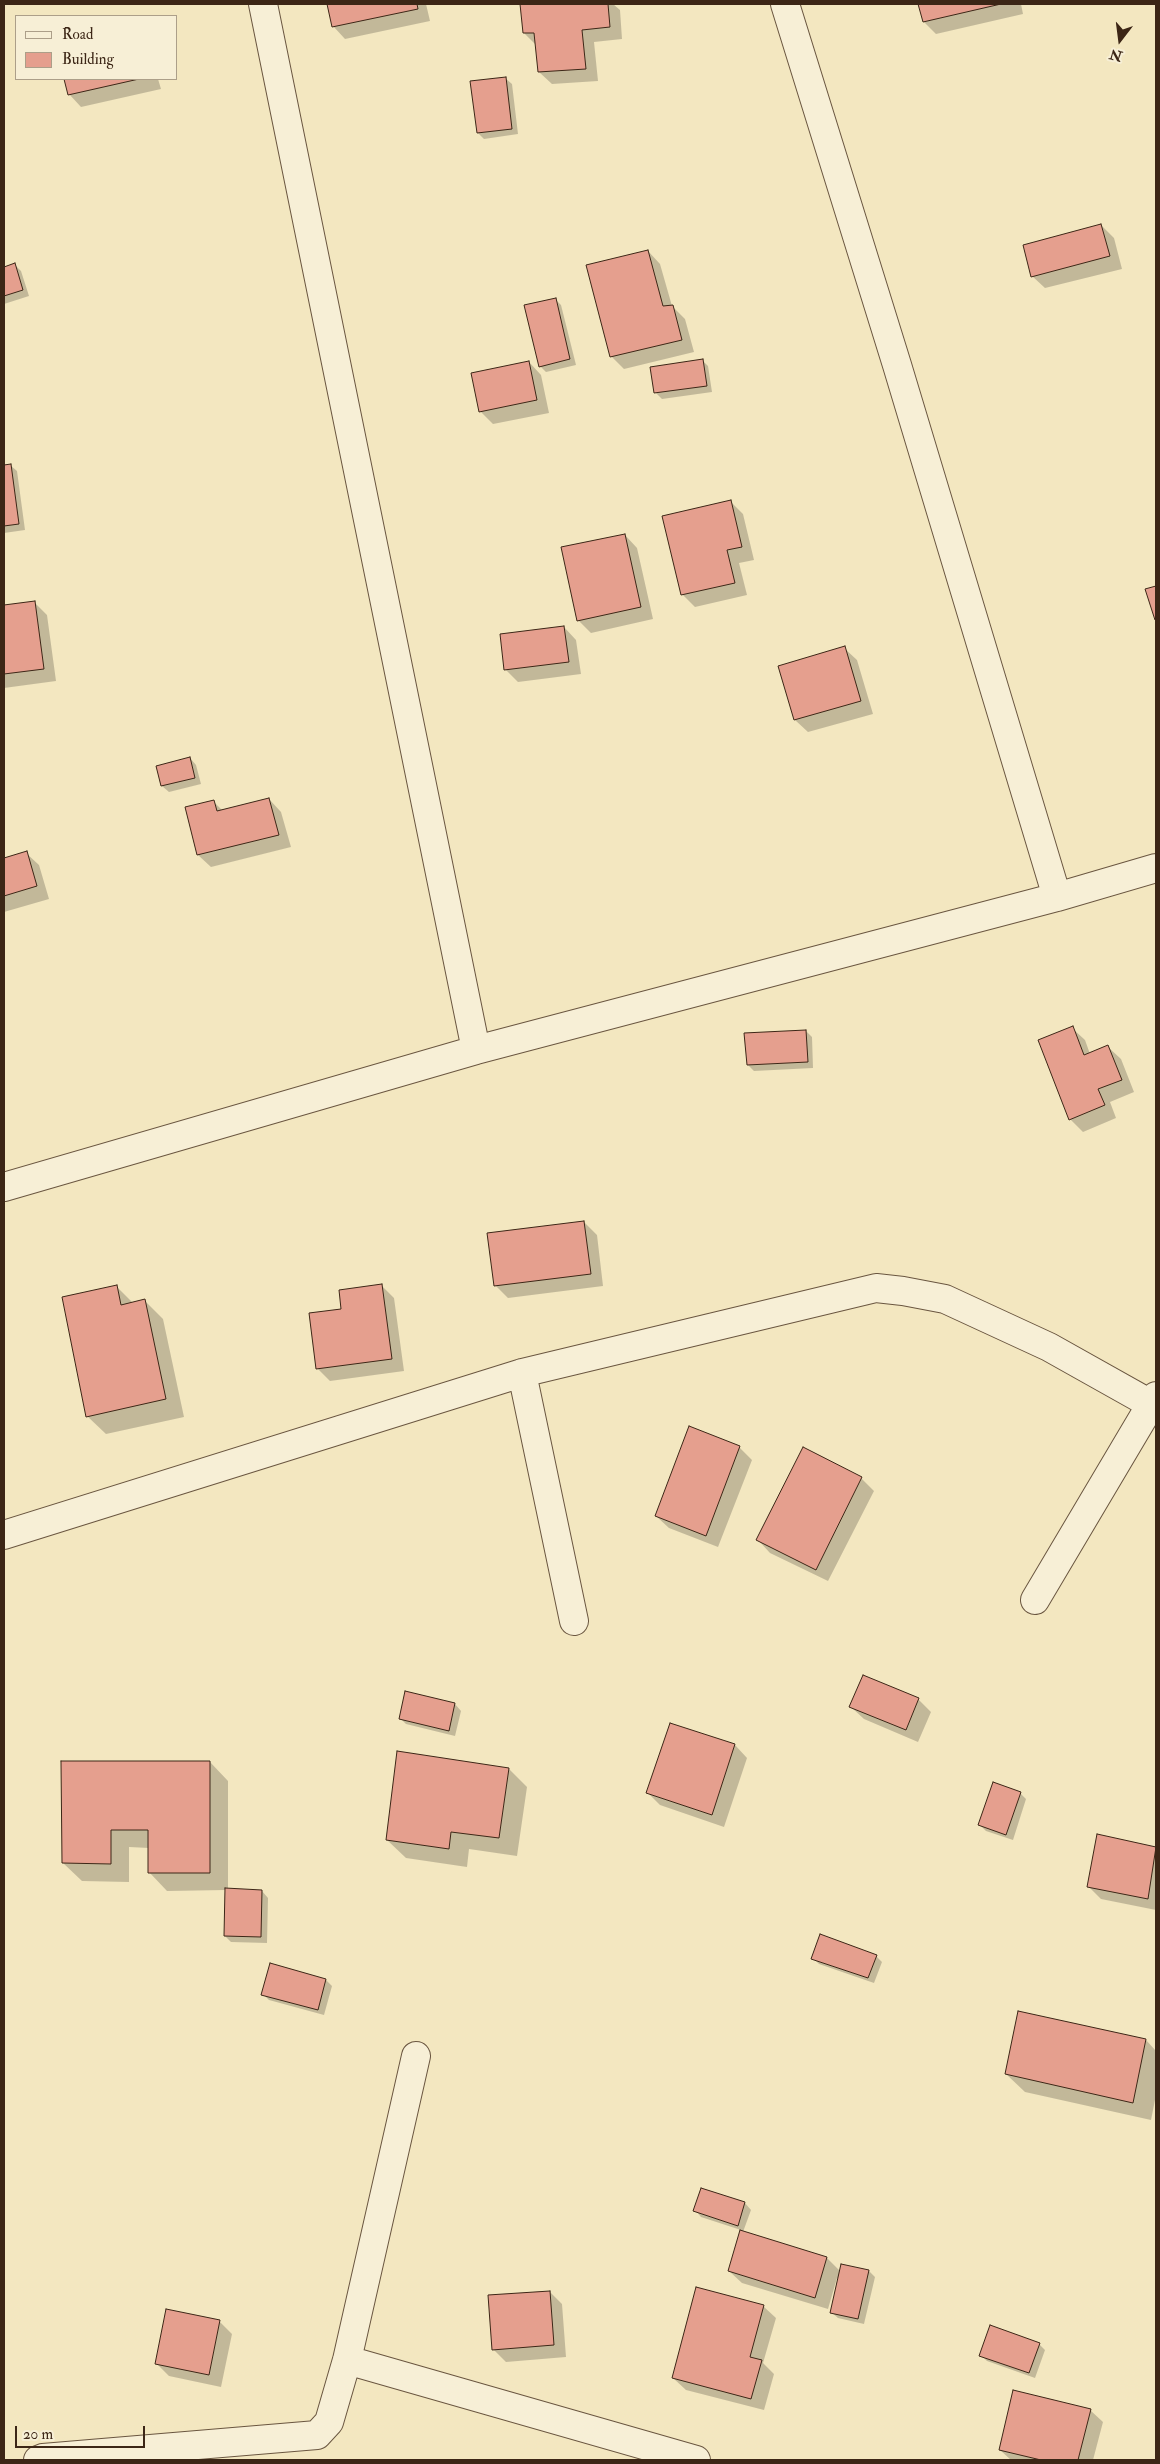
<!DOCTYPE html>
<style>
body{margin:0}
#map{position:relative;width:1160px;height:2464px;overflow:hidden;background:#f3e7c0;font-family:"IM FELL Double Pica",serif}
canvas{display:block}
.frame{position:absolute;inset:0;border:5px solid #3c2616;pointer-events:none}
.legend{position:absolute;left:15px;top:15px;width:162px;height:65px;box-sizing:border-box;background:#f7efd6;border:1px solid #ac9f89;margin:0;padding:6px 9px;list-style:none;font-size:15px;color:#3c2616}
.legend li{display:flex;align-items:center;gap:10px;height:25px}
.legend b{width:25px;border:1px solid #ac9f89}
.north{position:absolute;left:1095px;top:15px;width:50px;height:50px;-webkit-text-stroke:4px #f7efd6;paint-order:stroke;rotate:195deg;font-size:14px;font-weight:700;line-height:20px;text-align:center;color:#3c2616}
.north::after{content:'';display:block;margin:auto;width:18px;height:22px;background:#3c2616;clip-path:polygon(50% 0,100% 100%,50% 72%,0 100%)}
.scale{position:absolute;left:15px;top:2426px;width:130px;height:22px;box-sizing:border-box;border:2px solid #3c2616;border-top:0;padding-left:6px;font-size:15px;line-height:18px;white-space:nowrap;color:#3c2616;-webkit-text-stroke:4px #f7efd6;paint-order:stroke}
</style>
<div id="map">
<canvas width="1160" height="2464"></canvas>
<div class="frame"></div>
<ul class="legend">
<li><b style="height:6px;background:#f7efd6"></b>Road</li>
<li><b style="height:14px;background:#e59f8e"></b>Building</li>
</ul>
<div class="north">N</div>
<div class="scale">20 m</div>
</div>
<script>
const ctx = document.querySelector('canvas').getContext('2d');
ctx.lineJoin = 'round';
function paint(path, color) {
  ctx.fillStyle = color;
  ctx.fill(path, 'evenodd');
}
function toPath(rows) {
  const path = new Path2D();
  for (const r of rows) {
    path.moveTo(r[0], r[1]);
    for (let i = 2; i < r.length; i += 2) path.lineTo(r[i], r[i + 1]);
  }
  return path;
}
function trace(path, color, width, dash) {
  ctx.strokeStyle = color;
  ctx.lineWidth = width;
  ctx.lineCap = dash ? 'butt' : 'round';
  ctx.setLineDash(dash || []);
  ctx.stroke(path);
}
paint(toPath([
 [328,4,426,4,430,21,345,39,333,26],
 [522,4,613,4,620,10,622,39,594,42,598,81,552,84,539,72,536,45,524,33],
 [919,4,1021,4,1023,14,936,34,924,22],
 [505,78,512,84,518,134,484,139,478,133],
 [65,79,158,79,161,89,81,107,69,94],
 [1101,225,1114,238,1122,269,1045,288,1032,276],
 [648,251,660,264,672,306,685,319,694,352,624,369,611,356],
 [15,265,21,271,29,296,4,304,4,268],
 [555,299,561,305,576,365,546,372,540,366],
 [702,360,708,366,712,392,662,399,656,393],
 [529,362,541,375,549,413,493,424,480,411],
 [10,465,17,471,25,530,4,533,4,466],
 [730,501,743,514,754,560,739,563,747,595,695,607,682,594],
 [625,535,637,548,653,619,591,633,578,620],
 [34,602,47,615,56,681,4,688,4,606],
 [564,627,576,640,581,674,518,682,505,669],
 [844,648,857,660,873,714,808,732,795,720,780,666],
 [190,758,196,765,201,784,169,792,162,786,157,767],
 [269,799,281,812,291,847,211,867,198,855,187,808,213,801,223,811],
 [26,853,39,865,49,899,4,912,4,859],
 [1072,1028,1085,1040,1090,1054,1108,1047,1121,1059,1134,1092,1110,1102,1116,1118,1083,1132,1070,1119],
 [806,1031,812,1037,813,1068,754,1071,748,1065],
 [584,1222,597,1235,603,1286,508,1298,495,1285],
 [381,1285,394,1298,404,1371,330,1381,317,1368,343,1310],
 [116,1286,133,1303,145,1301,163,1319,184,1417,106,1434,87,1416],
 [739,1447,752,1460,718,1547,669,1528,656,1516],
 [861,1478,874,1491,828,1581,770,1553,758,1540],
 [918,1699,931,1712,918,1742,864,1719,851,1707],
 [455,1704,461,1711,455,1736,406,1724,400,1718],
 [670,1724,735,1745,747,1758,724,1827,660,1805,648,1793],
 [210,1762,228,1781,228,1890,262,1891,268,1898,267,1943,231,1942,225,1936,226,1890,167,1891,149,1872,149,1848,129,1847,129,1882,82,1881,63,1863],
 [509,1769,527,1787,517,1856,469,1849,467,1867,406,1858,387,1840],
 [1020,1793,1026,1799,1013,1840,986,1831,980,1825],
 [1098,1836,1156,1848,1156,1910,1101,1899,1088,1886],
 [876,1956,882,1962,874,1983,819,1964,813,1958],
 [326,1980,332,1986,324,2015,269,2000,263,1994],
 [1146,2040,1156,2051,1156,2095,1151,2120,1025,2092,1006,2074],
 [702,2189,745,2203,751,2210,743,2232,827,2258,841,2272,842,2265,869,2271,875,2277,864,2324,838,2318,831,2312,839,2278,837,2278,828,2309,742,2283,729,2271,741,2230,701,2217,695,2210],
 [550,2292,562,2304,566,2357,506,2362,493,2349],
 [763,2306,776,2318,763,2363,774,2374,764,2410,686,2390,673,2378],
 [219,2321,232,2334,221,2387,169,2376,156,2363],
 [1039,2344,1045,2350,1035,2378,987,2361,981,2355],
 [1090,2410,1103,2422,1093,2460,1011,2460,1000,2450]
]), '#0003');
const building = toPath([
 [327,4,417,4,418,9,332,27,327,4],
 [520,4,608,4,610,27,582,30,586,69,538,72,534,33,523,33,520,4],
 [918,4,1001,4,923,22,918,4],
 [506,77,512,129,477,133,470,81,506,77],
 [64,79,139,79,68,95,64,79],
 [1101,224,1110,256,1031,277,1023,245,1101,224],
 [648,250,663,306,673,305,682,340,610,357,586,265,648,250],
 [15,263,23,290,4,296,4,267,15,263],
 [556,298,570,359,539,367,524,305,556,298],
 [703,359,707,386,654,393,650,367,703,359],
 [529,361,537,400,479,412,471,373,529,361],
 [11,464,19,524,4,526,4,465,11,464],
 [731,500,742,547,727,550,735,583,681,595,662,516,731,500],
 [625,534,641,607,577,621,561,547,625,534],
 [1156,586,1156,619,1155,620,1145,589,1156,586],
 [35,601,44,669,4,674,4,605,35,601],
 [564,626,569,662,504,670,500,634,564,626],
 [845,646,861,701,794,720,778,666,845,646],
 [190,757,195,778,161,786,156,766,190,757],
 [269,798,279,835,197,855,185,807,214,800,217,811,269,798],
 [27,851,37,886,4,896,4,858,27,851],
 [1073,1026,1084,1055,1108,1045,1122,1080,1098,1089,1105,1105,1069,1120,1038,1040,1073,1026],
 [806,1030,808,1062,747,1065,744,1033,806,1030],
 [584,1221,591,1274,494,1286,487,1233,584,1221],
 [382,1284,392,1359,316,1369,309,1313,341,1309,339,1290,382,1284],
 [117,1285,121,1305,145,1299,166,1399,86,1417,62,1297,117,1285],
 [689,1426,740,1446,706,1536,655,1516,689,1426],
 [803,1447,862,1477,816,1570,756,1540,803,1447],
 [863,1675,919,1698,906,1730,849,1707,863,1675],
 [405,1691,455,1703,449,1731,399,1719,405,1691],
 [670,1723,735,1744,712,1815,646,1793,670,1723],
 [397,1751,509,1768,499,1838,451,1832,449,1849,386,1840,397,1751],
 [61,1761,210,1761,210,1873,148,1873,148,1830,111,1830,111,1864,62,1863,61,1761],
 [993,1782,1021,1792,1006,1835,978,1825,993,1782],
 [1097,1834,1156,1847,1148,1899,1087,1887,1097,1834],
 [225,1888,262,1890,261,1937,224,1936,225,1888],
 [820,1934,877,1955,868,1978,811,1959,820,1934],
 [270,1963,326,1979,318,2010,261,1995,270,1963],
 [1018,2011,1146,2039,1133,2103,1005,2074,1018,2011],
 [701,2188,745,2202,738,2226,693,2211,701,2188],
 [740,2230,827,2257,815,2298,728,2271,740,2230],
 [841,2264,869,2270,858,2319,830,2313,841,2264],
 [696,2287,764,2305,750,2357,762,2360,751,2399,672,2378,696,2287],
 [550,2291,554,2345,492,2350,488,2295,550,2291],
 [166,2309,220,2320,209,2375,155,2364,166,2309],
 [990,2325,1040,2343,1029,2373,979,2356,990,2325],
 [1013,2390,1091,2409,1078,2460,1041,2460,999,2450,1013,2390]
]);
paint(building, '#e59f8e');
trace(building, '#3c2616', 1);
const street = toPath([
 [263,4,476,1050],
 [785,4,897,365,1057,897],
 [4,1187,476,1050,1057,897,1156,868],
 [522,1373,574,1621],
 [4,1535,522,1373,876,1288,903,1291,945,1299,1049,1347,1156,1407],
 [1035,1600,1156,1396],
 [347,2360,696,2460],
 [38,2460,43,2458,317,2435,329,2422,347,2360,416,2056]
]);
trace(street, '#6a5640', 30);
trace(street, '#f7efd6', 28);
</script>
